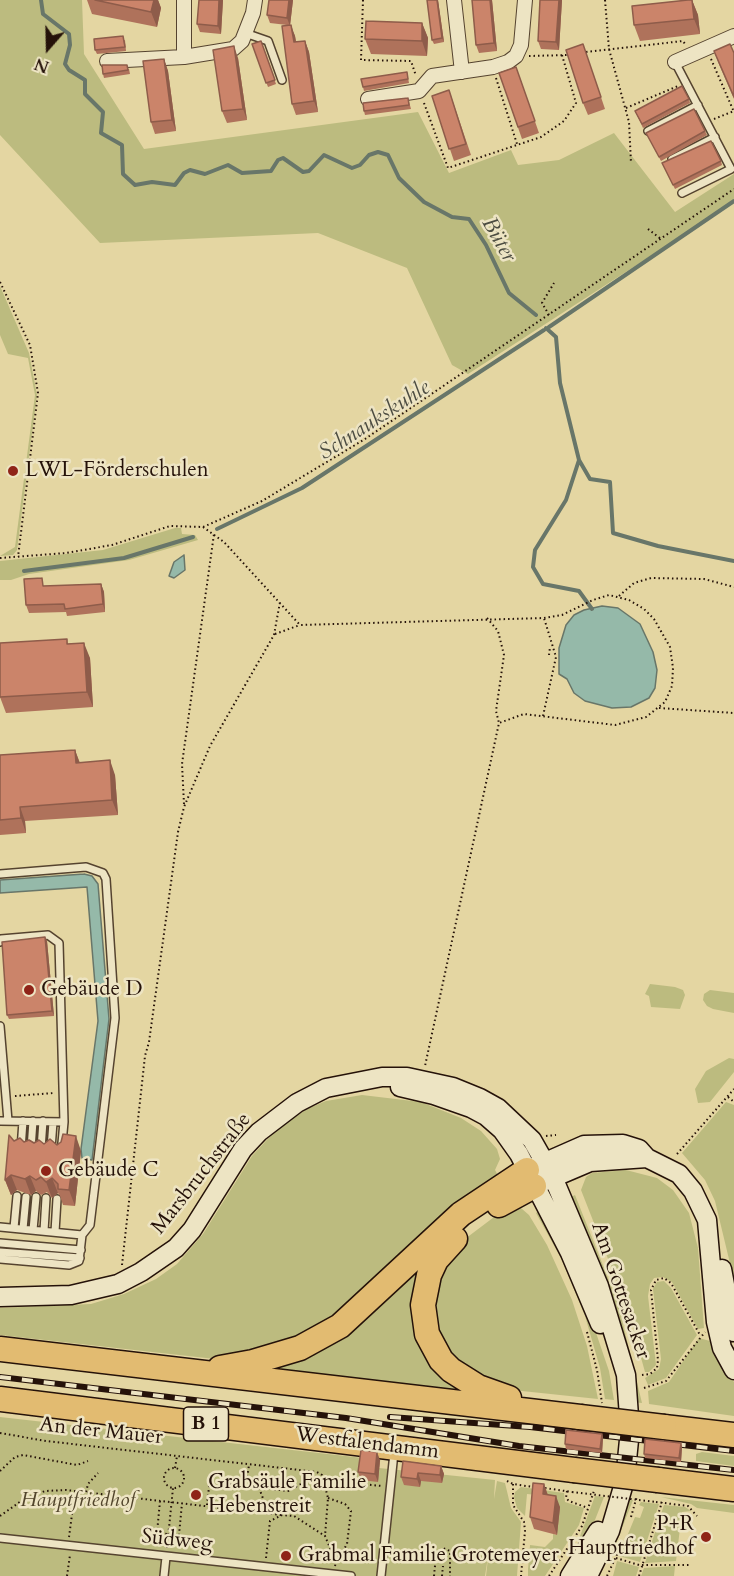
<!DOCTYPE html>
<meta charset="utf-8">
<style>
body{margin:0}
#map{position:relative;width:734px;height:1576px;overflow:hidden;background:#e4d6a2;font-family:Cardo,serif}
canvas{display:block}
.north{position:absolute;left:18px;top:18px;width:60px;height:60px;-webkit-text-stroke:4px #ede4c3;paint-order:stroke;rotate:200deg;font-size:16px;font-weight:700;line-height:24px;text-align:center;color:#251209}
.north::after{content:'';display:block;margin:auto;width:21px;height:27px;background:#251209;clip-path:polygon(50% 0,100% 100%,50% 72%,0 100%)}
</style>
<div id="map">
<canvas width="734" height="1576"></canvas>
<div class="north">N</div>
</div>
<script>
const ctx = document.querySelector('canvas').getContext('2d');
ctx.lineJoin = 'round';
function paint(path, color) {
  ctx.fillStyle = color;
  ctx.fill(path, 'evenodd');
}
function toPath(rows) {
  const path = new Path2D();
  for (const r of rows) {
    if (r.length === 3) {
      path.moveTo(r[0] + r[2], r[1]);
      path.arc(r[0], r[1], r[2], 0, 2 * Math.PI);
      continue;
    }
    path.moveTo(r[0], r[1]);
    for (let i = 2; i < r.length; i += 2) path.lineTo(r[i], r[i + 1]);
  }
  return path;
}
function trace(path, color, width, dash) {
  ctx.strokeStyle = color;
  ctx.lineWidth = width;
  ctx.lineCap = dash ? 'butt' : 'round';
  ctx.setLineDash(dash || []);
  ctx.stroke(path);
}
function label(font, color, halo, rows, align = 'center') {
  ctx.font = font + ' Cardo,serif';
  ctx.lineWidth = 5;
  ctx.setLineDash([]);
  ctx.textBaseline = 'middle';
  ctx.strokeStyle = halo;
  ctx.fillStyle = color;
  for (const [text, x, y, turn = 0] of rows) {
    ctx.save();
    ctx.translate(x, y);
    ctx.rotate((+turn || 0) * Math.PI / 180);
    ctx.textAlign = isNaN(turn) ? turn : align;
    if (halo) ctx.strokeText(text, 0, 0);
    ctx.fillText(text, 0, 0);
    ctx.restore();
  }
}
paint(toPath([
 [0,0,82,0,84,54,144,149,418,112,449,173,511,150,518,165,559,160,614,133,675,212,734,174,734,202,468,374,452,365,407,268,318,233,100,243,0,135],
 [0,286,29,353,37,395,17,550,13,555,0,556,15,547,35,395,28,358,8,354,0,335],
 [175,528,181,528,182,534,195,535,198,540,129,560,29,574,11,580,0,580,0,561,103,550],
 [650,984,675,987,683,990,685,995,680,1009,651,1007,649,996,645,994],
 [710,990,734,993,734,1013,713,1009,707,1006,703,1000,704,994],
 [729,1058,734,1059,734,1072,710,1102,698,1103,695,1089,706,1071],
 [362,1095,421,1102,461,1118,481,1131,497,1149,500,1159,495,1170,500,1179,319,1334,215,1359,0,1335,0,1308,91,1304,124,1294,156,1279,177,1264,203,1234,252,1156,276,1130,307,1109,326,1101],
 [726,1102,734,1105,734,1280,715,1201,705,1180,682,1153],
 [626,1170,657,1178,673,1190,689,1213,698,1248,704,1328,698,1329,672,1282,663,1277,654,1278,650,1284,648,1296,656,1365,649,1372,645,1372,627,1307,581,1190,586,1177,592,1173],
 [575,1195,618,1303,642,1403,633,1402,609,1289,572,1200,571,1197],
 [514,1202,529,1215,547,1245,572,1300,587,1346,598,1399,503,1389,445,1356,427,1307,453,1248],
 [539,1211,592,1321,609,1371,614,1400,605,1399,600,1368,585,1316,562,1260,536,1213],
 [461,1226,420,1291,460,1383,460,1391,263,1370],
 [664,1281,671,1288,697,1335,666,1378,648,1385,645,1378,659,1369,661,1359,653,1289,657,1282],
 [699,1338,710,1341,722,1367,734,1382,734,1416,649,1404,648,1391,669,1382],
 [0,1417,363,1458,381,1456,379,1468,495,1480,494,1499,497,1481,505,1483,511,1508,521,1522,517,1576,486,1576,489,1550,485,1576,0,1576],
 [702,1452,734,1456,734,1466,696,1461,696,1454],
 [521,1487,564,1493,565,1502,584,1508,579,1525,545,1576,528,1576,528,1569,530,1545,545,1547,553,1539,553,1534,557,1535,548,1496,527,1494,525,1516,517,1508,514,1497,515,1492],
 [595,1496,604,1497,593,1525,582,1541,579,1539],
 [661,1497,734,1505,734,1513,697,1508,691,1504],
 [624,1500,633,1500,610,1559,607,1558],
 [641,1502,659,1504,640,1562,619,1556,635,1517,640,1518,644,1507,639,1505],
 [664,1505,685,1507,691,1511,682,1512,676,1561,645,1563],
 [617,1561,639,1567,636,1576,613,1576],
 [675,1566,674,1576,641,1576,644,1568]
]), '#bcbb7f');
const water = toPath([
 [184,555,185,570,174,578,169,576,174,562,184,555],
 [602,606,618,608,640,624,653,652,657,670,655,688,649,698,631,707,612,708,585,701,574,693,567,679,559,674,559,648,566,625,574,615,584,610,602,606],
 [84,874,92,876,98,884,109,1019,92,1160,82,1158,81,1149,98,1021,87,887,0,893,0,880,84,874]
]);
paint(water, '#95b9a9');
trace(water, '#687669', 1.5);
trace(toPath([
 [41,0,43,14,69,34,70,45,65,64,69,70,85,80,85,94,103,112,101,133,122,145,123,174,135,185,152,182,175,185,184,173,190,170,205,174,228,165,242,173,271,171,278,160,283,158,303,172,309,171,324,155,352,168,360,165,369,155,378,152,388,155,399,178,424,202,452,217,469,219,486,245,509,293,536,315],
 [549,327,734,201],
 [546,328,556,337,560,383,579,460,590,479,610,482,613,533,658,546,734,561],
 [579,460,566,500,535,550,533,567,543,584,579,591,592,609],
 [217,529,302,488,544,330],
 [24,571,124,558,193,537]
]), '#687669', 4);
const lane = toPath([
 [245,33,268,41,282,80],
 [675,62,731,169,682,193],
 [648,131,698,105],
 [672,159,715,137],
 [0,874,86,867,103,873,106,879,115,1018,90,1225,82,1235,79,1261,69,1265,0,1259],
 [0,942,1,939,48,935,59,943,64,1122,0,1121],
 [0,1026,8,1121],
 [62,1143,64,1122],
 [21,1149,23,1121],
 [31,1149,33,1121],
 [41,1149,43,1121],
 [51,1149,53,1122],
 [0,1227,82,1235],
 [14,1228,17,1196],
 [23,1229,26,1197],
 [33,1230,36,1197],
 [44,1231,46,1198],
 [55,1232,57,1199],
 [0,1243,81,1250],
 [0,1252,80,1258],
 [0,1538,351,1576],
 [164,1576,166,1557],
 [381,1576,394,1453]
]);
const street = toPath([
 [184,0,184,57],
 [454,0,462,72],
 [107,61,184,57,233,49,242,41,253,13,255,0],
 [675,62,734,36],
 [368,99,419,91,432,76,493,67,508,62,516,56,521,45,525,0]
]);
const secondary = toPath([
 [400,1087,434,1095,471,1108,486,1116,502,1130,519,1154,570,1253,600,1324],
 [534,1167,584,1145,623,1144,639,1149,647,1158,679,1174,693,1191,707,1220,716,1322,722,1348,734,1370],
 [543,1182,590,1162,647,1158],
 [722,1269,734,1332],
 [0,1297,71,1295,118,1284,141,1272,176,1248,192,1230,243,1149,259,1132,297,1103,326,1088,382,1077,407,1077,453,1087,480,1098,498,1108,532,1140,553,1177,599,1286,626,1375,630,1430,625,1480,610,1531,588,1576],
 [570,1576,598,1531]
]);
const highway = toPath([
 [499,1205,534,1186],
 [455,1239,436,1260,429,1275,423,1305,427,1334,441,1360,451,1370,478,1387,509,1398],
 [0,1349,580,1417],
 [220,1368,253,1362,300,1348,340,1326,461,1214,527,1170],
 [0,1399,574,1470],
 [664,1427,734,1435],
 [658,1480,734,1489]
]);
trace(lane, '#55432f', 10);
trace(street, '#55432f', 16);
trace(secondary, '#251209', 21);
trace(highway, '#251209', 27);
trace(toPath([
 [363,0,361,60,411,61,416,76],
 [605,0,609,49,629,122,631,163],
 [586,52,683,41,685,44],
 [529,56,568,55],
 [711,59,734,112],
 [496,78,517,144],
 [424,103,448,168,541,137,564,121,576,103,562,55],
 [626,108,678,86],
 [714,119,734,111],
 [648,229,661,239],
 [0,282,30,345,38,393,18,557],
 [549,315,542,303,554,283],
 [203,527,224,542,300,625,544,618,562,615,593,600,609,595,629,600,644,609,654,619,670,647,673,668,672,686,665,702,646,717,615,725,524,714,499,723,425,1066],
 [0,558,66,553,112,545,170,526,203,527,262,501,365,439,734,189],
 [619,596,634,583,651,578,704,579,734,587],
 [487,618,498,631,504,655,496,711,499,723],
 [275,634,300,625],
 [549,655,550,647],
 [659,708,734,713],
 [543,716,556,657,544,618],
 [184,804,182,764,214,534],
 [15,1096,54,1093],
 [728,1097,734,1102],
 [546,1136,556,1135],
 [677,1154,734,1089],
 [122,1265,145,1056,149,1042,178,832,184,807,210,746,274,635,280,602],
 [587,1332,597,1370,602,1403],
 [642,1375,650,1374,657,1368,658,1360,651,1290,656,1280,664,1278,671,1283,700,1335],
 [644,1388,666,1381,705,1332],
 [0,1433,46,1441,317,1472,322,1475,328,1498,325,1536],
 [175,1468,177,1456],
 [174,1478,10],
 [0,1471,15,1457,23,1455,77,1465,88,1461],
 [507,1481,513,1484,533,1487],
 [361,1484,382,1486],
 [513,1484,513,1505,524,1522,525,1531,521,1576],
 [246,1486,249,1465],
 [259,1488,269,1514],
 [545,1488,572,1492],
 [567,1491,566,1498,569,1501,588,1508],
 [86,1492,88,1484,98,1473],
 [328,1498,345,1504,351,1511,347,1544,337,1561],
 [160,1501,157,1533,179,1535,182,1503],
 [656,1502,688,1506,697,1516],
 [207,1505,209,1487,216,1482,288,1491,301,1484,307,1470],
 [0,1516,24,1499,45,1491,66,1490,282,1515],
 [631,1517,637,1496],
 [69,1537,75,1492],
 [167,1548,173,1488],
 [266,1558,270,1521,282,1515,294,1516,325,1536,336,1562,335,1566],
 [616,1558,639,1565,689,1565],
 [67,1576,70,1555],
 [434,1576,436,1556,443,1548,450,1551,450,1576],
 [442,1576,443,1566],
 [549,1576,582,1526,594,1491],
 [607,1576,619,1550],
 [639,1576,662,1502]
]), '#251209', 2, [1.5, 3]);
trace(lane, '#ede4c3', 7);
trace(street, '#ede4c3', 14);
trace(secondary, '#ede4c3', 18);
trace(highway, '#e2bb71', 24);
const rail = toPath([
 [0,1377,346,1418,519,1446,734,1470],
 [390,1417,530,1427,734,1451]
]);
trace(rail, '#251209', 6);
trace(rail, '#ede4c3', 4, [11]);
const highwayBridge = toPath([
 [580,1417,664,1427],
 [574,1470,658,1480]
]);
trace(highwayBridge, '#251209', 27, []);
trace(toPath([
 [572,1492,656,1502]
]), '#251209', 2, [1.5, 3]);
trace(highwayBridge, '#e2bb71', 24);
paint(toPath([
 [87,0,158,0,161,8,157,27,92,14],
 [223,0,221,34,200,32,197,24],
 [293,0,290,25,295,36,296,42,305,41,309,52,318,112,296,115,292,104,287,25,270,23,267,15],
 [438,0,444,42,434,44,432,40],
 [472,0,492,0,497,51,479,53,476,45],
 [540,0,562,0,559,50,541,49,538,41],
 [692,0,698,15,700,34,640,41,634,25],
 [422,23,428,38,427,56,371,54,365,39],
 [125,40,126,51,97,54,95,50],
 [261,41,276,84,268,87,252,44],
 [583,44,605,109,588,115,583,103],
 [714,51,734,53,734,99,718,62],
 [238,58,247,120,227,123,222,111],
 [164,59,168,71,176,131,155,134,151,122],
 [516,67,539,133,522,139,499,73],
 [129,69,130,74,104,78,103,74],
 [407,72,409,83,364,91,363,87],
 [449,90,471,155,454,161,432,96],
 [408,98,411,109,365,115,364,111],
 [689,99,690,103,643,128,635,111],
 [705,131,707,135,661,161,646,133],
 [721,161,722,165,675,189,662,163],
 [101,584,104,592,105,612,67,616,66,612,29,613,26,605,45,586],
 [67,639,68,644,90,658,93,707,6,713,0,697],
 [75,750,80,763,115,775,118,815,25,821,26,833,0,835,0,755],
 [45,937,47,941,54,1016,9,1019,7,1015],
 [14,1141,57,1145,81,1151,75,1206,63,1205,60,1196,58,1193,52,1198,47,1192,41,1195,36,1191,31,1195,17,1190,11,1195,5,1180],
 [602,1434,603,1438,602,1453,566,1449,565,1444],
 [681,1443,682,1447,681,1462,645,1458,644,1454],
 [380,1460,378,1482,361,1480,358,1472],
 [441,1466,444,1474,442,1483,421,1481,420,1487,404,1485,401,1477],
 [544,1484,548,1495,560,1507,557,1535,534,1529,530,1517]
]), '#af725b');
paint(toPath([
 [154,0,158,0,161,8,157,27,151,12],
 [219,0,223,0,221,34,218,26],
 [289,0,293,0,290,26,287,18],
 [437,0,438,0,444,42,442,38],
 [490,0,492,0,497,51,494,43],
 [559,0,562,0,559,50,556,42],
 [692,0,698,15,700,34,694,19],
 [422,23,428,38,427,56,422,41],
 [291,25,295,36,298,53,294,42],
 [305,41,309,52,318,112,314,101],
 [234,46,238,58,247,120,243,109],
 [164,59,168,71,176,131,172,120],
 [101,584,104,592,105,612,103,604],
 [84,643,90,658,93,707,87,692],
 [75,750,80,764,76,763],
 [110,760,115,775,118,815,112,800],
 [20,807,25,821,26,833,21,818],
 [45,937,47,941,54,1016,52,1011],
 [76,1136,81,1151,75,1206,69,1190],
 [11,1175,17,1190,11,1195,5,1180],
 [30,1176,36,1191,31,1195,25,1179],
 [52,1178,58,1193,52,1198,46,1182],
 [602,1434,603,1438,602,1453,600,1449],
 [681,1443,682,1447,681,1462,679,1458],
 [377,1452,380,1460,378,1482,375,1474],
 [441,1466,444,1474,442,1483,440,1475],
 [418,1473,421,1481,420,1487,417,1479],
 [544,1484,548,1496,543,1494],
 [556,1496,560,1507,557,1535,553,1523]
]), '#8e5c4a');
const building = toPath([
 [95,0,154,0,151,12,95,0],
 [199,0,219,0,218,26,197,24,199,0],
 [269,0,289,0,287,18,267,15,269,0],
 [427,0,437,0,442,38,432,40,427,0],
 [472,0,490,0,494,43,476,45,472,0],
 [540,0,559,0,556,42,538,41,540,0],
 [688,0,692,0,694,19,634,25,632,6,688,0],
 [366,21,422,23,422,41,365,39,366,21],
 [291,25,294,42,305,41,314,101,292,104,282,26,291,25],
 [123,36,125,47,95,50,94,39,123,36],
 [261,41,275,80,266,83,252,44,261,41],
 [583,44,601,97,583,103,566,50,583,44],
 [730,44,734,53,734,97,714,51,730,44],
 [234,46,243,109,222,111,213,50,234,46],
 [164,59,172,120,151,122,143,61,164,59],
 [102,65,127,65,128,70,103,74,102,65],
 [516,67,535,121,518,127,499,73,516,67],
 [407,72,408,79,363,87,361,79,407,72],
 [682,86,689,99,642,124,635,111,682,86],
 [449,90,466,144,449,149,432,96,449,90],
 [408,98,409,105,364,111,363,103,408,98],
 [694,109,705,131,659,157,646,133,694,109],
 [711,141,721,161,673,185,662,163,711,141],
 [42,578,43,586,101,584,103,604,65,609,64,604,26,605,24,579,42,578],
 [67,639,67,644,84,643,87,692,0,697,0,643,67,639],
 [75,750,76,763,110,760,112,800,20,807,21,818,0,820,0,755,75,750],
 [45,937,52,1011,7,1015,2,942,45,937],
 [63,1134,76,1136,69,1190,58,1189,58,1184,52,1178,46,1182,41,1177,36,1180,30,1176,25,1179,11,1175,5,1180,9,1135,14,1141,20,1138,24,1142,29,1140,34,1143,39,1140,44,1144,50,1139,57,1145,61,1142,63,1134],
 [566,1430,602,1434,600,1449,565,1444,566,1430],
 [645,1439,681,1443,679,1458,644,1454,645,1439],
 [361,1450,377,1452,375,1474,358,1472,361,1450],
 [403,1461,441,1466,440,1475,418,1473,417,1479,401,1477,403,1461],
 [533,1483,544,1484,543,1494,556,1496,553,1523,530,1517,533,1483]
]);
paint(building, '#cb846a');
trace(building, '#8e5c4a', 1.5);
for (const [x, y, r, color] of [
 [13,471,6,"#8f2418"],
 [29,990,6,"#8f2418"],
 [46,1171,6,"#8f2418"],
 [196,1495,6,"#8f2418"],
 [706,1537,6,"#8f2418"],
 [286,1556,6,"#8f2418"]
]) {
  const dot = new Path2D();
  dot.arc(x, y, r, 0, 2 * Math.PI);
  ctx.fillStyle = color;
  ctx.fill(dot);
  trace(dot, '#ede4c3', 2);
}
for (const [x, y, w] of [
 [206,1424,45]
]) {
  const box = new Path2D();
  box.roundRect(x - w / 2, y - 17, w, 34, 4.5);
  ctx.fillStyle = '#ede4c3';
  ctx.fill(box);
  trace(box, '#251209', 1.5);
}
label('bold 20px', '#251209', null, [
 ["B 1",206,1424]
]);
label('21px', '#251209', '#ede4c3', [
 ["LWL-Förderschulen",25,471],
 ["Gebäude D",41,990],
 ["Gebäude C",58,1171],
 ["Grabsäule Familie",208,1483],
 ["Hebenstreit",208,1507],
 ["P+R",694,1525,"right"],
 ["Hauptfriedhof",694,1549,"right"],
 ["Grabmal Familie Grotemeyer",298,1556]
], 'left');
label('21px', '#251209', '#ede4c3', [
 ["Marsbruchstraße",202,1174,-52],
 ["Am Gottesacker",620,1291,71],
 ["An der Mauer",101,1432,6],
 ["Westfalendamm",367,1444,7],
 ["Südweg",177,1541,6]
]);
label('italic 21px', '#52452c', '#ede4c3', [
 ["Hauptfriedhof",78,1501]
]);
label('italic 22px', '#4c4c41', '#ede4c3', [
 ["Büter",498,240,60],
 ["Schnaukskuhle",375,421,-33]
]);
</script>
